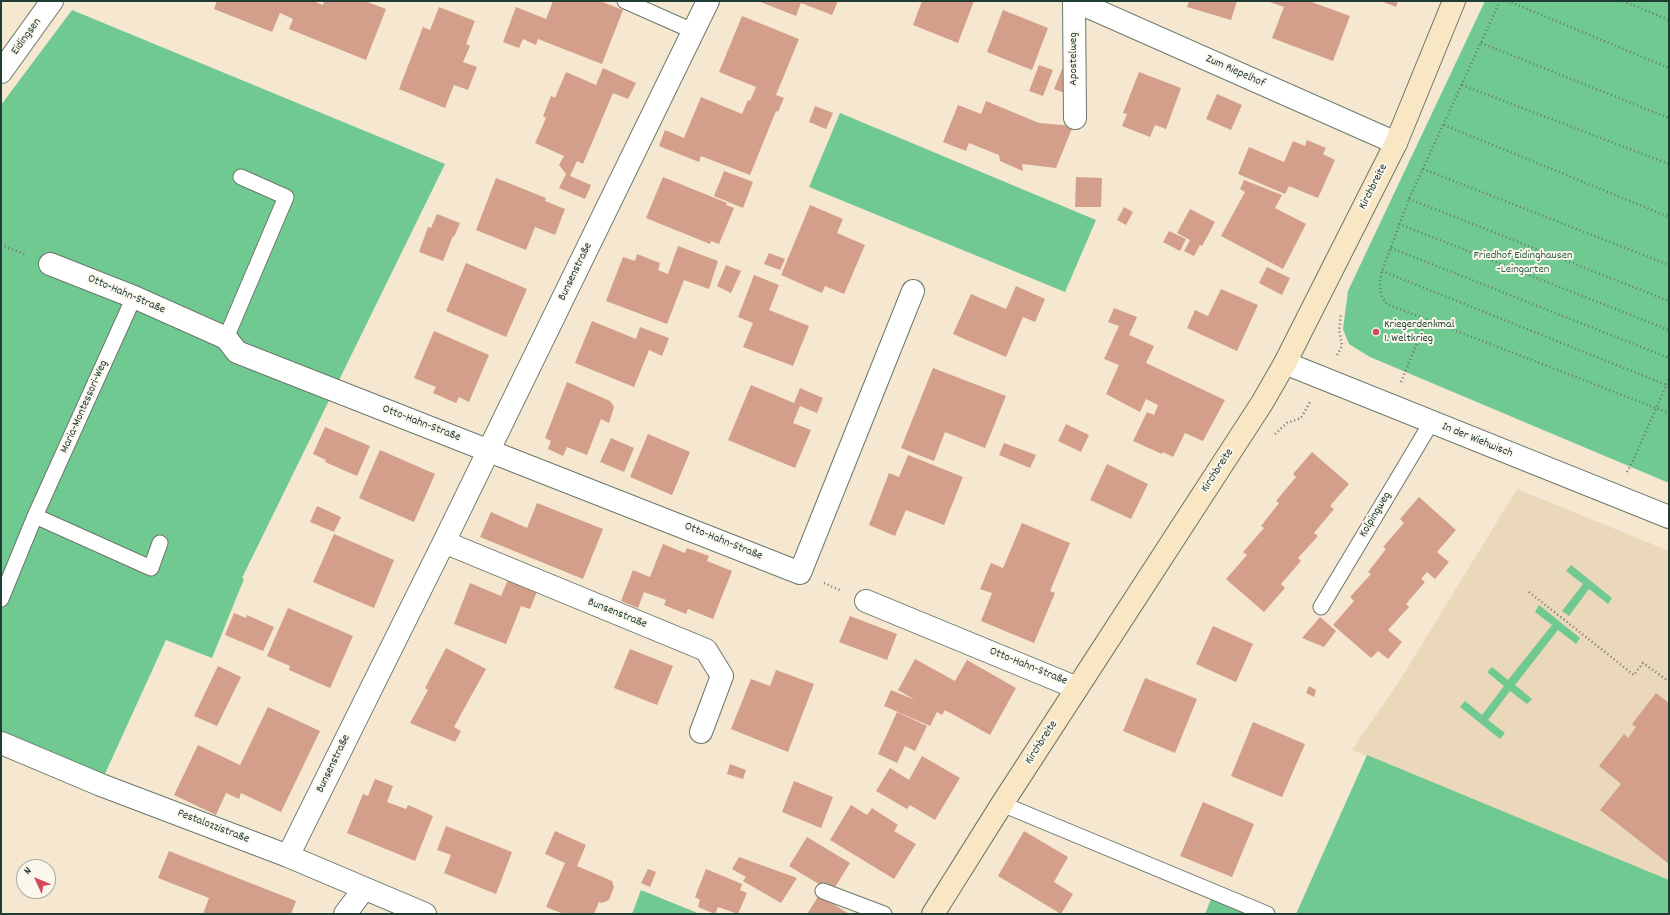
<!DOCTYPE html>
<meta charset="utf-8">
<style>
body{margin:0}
#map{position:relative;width:1670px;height:915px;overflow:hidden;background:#f6e7d0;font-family:Dekko,sans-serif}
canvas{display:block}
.frame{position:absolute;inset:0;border:2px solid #1f3d34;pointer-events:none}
.north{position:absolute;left:16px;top:859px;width:40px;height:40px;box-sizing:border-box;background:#fbf7ec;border:1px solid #a3ada2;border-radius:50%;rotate:314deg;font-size:11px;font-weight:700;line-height:16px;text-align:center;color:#1f3d34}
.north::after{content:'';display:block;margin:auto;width:14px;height:18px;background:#d1495b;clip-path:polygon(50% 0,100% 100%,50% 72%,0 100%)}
</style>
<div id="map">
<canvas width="1670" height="915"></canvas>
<div class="frame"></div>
<div class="north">N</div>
</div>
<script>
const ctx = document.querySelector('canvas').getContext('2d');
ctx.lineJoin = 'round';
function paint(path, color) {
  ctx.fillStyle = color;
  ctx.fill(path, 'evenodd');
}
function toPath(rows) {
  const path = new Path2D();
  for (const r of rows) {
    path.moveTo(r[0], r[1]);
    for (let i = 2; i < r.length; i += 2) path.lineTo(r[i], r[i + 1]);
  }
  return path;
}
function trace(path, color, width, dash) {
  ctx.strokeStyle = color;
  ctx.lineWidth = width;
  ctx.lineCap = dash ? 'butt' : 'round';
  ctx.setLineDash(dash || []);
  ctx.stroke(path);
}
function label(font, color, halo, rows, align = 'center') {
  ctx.font = font + ' Dekko,sans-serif';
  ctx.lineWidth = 4;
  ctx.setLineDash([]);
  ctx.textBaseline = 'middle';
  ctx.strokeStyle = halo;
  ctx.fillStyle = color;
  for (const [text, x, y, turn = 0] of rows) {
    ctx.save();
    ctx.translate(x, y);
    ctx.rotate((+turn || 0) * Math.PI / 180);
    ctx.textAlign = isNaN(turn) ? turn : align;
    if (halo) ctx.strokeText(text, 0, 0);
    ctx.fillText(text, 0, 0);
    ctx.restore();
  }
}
paint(toPath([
 [1517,489,1669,551,1669,880,1352,750,1400,680]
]), '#ebd8ba');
paint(toPath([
 [1485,1,1669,1,1669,483,1370,357,1349,344,1343,329,1348,291],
 [72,10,445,164,242,578,244,579,212,658,166,640,104,776,1,754,1,105],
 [840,113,1096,220,1065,292,809,187],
 [1571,565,1612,598,1608,604,1589,589,1569,616,1562,611,1583,584,1566,571],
 [1539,605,1580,638,1576,644,1558,630,1515,685,1532,699,1527,704,1510,691,1488,720,1505,733,1500,739,1460,707,1465,701,1482,715,1504,686,1487,672,1492,667,1508,680,1552,625,1535,612],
 [1367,755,1669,880,1669,914,1296,914],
 [641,890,700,914,632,914],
 [1211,899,1248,914,1205,914]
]), '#6fc991');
paint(toPath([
 [217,1,313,1,323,5,324,1,365,1,386,9,366,60,289,29,293,19,280,13,272,32,214,9],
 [553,1,600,1,623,10,602,64,538,39,536,45,523,39,519,48,503,42,516,7,546,19],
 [758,1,838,1,832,15,801,3,796,16],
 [922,1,974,1,958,43,913,25],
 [1189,1,1237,1,1231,20,1187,7],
 [1267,1,1309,1,1350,16,1333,61,1272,38,1284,7],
 [1381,1,1398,1,1396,7],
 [439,7,475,21,466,44,470,46,463,62,477,67,468,90,454,85,445,108,399,89,423,27,430,30],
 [1003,10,1048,28,1032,70,987,52],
 [742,16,799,39,776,95,784,98,778,112,776,111,750,175,701,156,699,162,659,146,665,130,684,138,701,97,742,114,748,100,750,101,756,87,719,72],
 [1065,62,1068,94,1054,89],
 [1039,65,1053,70,1043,96,1029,91],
 [603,68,636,83,628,99,613,93,583,164,577,161,570,176,591,185,585,199,559,188,566,174,559,165,564,156,535,143,546,118,543,116,551,96,555,98,566,72,596,85],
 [1139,72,1181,88,1166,129,1155,125,1150,137,1122,126,1127,114,1123,113],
 [1217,94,1242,105,1231,130,1206,119],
 [986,101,1039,123,1073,126,1056,168,1022,164,1023,171,1000,161,999,155,969,143,966,151,943,142,958,105,981,114],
 [815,106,833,113,826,129,809,122],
 [1307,140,1326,148,1323,154,1335,160,1318,198,1289,186,1285,194,1238,174,1249,147,1284,162,1293,141,1305,146],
 [724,171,753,182,743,208,714,196],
 [663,177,727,203,726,205,734,208,719,244,711,241,710,244,646,218],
 [1076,177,1102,178,1101,207,1075,207],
 [496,178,546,198,545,201,565,209,555,235,535,227,526,250,476,230],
 [1244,180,1282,195,1275,208,1306,224,1283,269,1221,236,1245,192,1240,189],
 [810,205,843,219,837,233,865,245,844,294,825,286,822,293,781,275],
 [1124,207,1133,212,1126,225,1117,220],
 [1190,209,1215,222,1202,246,1200,245,1194,256,1184,251,1190,240,1177,233],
 [437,214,460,223,454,237,453,236,443,261,419,252,428,227,431,228],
 [1169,231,1186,239,1180,251,1163,242],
 [678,246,718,261,709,289,684,280,667,324,606,301,623,257,635,261,637,254,660,263,658,270,668,274],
 [769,253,785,259,780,270,764,264],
 [466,263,527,289,506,337,446,311],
 [726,265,741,271,731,293,717,286],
 [1267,267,1290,278,1282,295,1259,283],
 [754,275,779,285,769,310,809,326,793,366,743,347,753,323,738,317],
 [1016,286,1045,299,1035,322,1023,317,1006,357,953,334,971,294,1006,309],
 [1221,289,1258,305,1237,351,1187,328,1195,310,1208,316],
 [1114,308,1137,317,1129,335,1154,346,1146,363,1225,400,1203,441,1185,433,1173,457,1163,452,1162,454,1133,441,1147,412,1154,415,1158,405,1146,399,1140,412,1106,394,1119,365,1104,359,1119,326,1108,322],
 [592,321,636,339,640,327,669,338,662,356,649,350,634,387,575,363],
 [434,331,489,355,469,402,459,397,456,403,433,393,436,387,414,378],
 [933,368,1006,396,985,448,945,432,934,461,901,448],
 [567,382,610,401,614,407,609,423,601,419,587,455,567,447,563,456,548,449,551,441,545,438],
 [751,385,794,403,800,388,823,398,817,413,800,406,793,423,811,430,795,468,728,440],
 [1066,424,1089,435,1081,452,1058,441],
 [325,427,370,446,357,476,325,462,326,460,313,454],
 [648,434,690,452,672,495,630,477],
 [611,438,634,448,624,472,600,462],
 [1004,443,1036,455,1030,468,999,455],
 [380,450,435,474,414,522,359,498],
 [1312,452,1349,484,1330,506,1334,509,1314,533,1318,536,1298,558,1301,561,1281,584,1285,588,1264,612,1226,579,1247,555,1243,552,1264,528,1261,526,1279,503,1276,501,1296,477,1293,474],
 [908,455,963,477,944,525,906,510,895,536,869,525,889,473,899,477],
 [1107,464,1148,484,1131,519,1090,500],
 [1419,497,1456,530,1437,552,1449,562,1435,579,1427,572,1421,579,1425,582,1406,604,1409,607,1388,630,1402,642,1388,659,1378,651,1371,658,1333,625,1354,601,1350,597,1371,574,1368,572,1386,549,1383,547,1404,523,1400,519],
 [537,503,603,529,583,579,480,537,491,512,527,528],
 [317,506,341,517,334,532,310,522],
 [1022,523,1070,543,1050,591,1055,593,1034,643,981,621,992,593,980,589,991,563,1003,568],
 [334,534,394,560,374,608,313,582],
 [663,544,685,553,687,548,709,556,707,561,732,571,713,619,688,609,686,614,664,605,666,600,644,592,638,608,621,601,633,570,650,577],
 [509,577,538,589,530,609,521,606,506,644,454,624,470,583,501,596],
 [288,608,353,636,330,688,289,670,290,666,267,656],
 [234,613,246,618,247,615,274,627,263,651,225,635],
 [850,616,897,634,887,660,839,642],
 [1320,617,1336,631,1324,647,1302,638],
 [1213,626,1253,644,1236,682,1196,664],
 [446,648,486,669,454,727,461,731,455,742,410,723,428,690,425,688],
 [630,649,673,666,657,705,614,688],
 [915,659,955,681,967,660,1016,688,990,735,945,710,942,715,937,712,930,726,884,706,891,690,915,700,898,690],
 [218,666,241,677,217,726,194,716],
 [776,670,814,684,788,752,731,729,751,679,770,686],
 [1145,678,1197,699,1175,753,1123,731],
 [1309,686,1316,690,1314,697,1306,693],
 [1656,693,1669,703,1669,864,1600,810,1621,784,1599,766,1624,734,1628,738,1636,727,1632,724],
 [268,707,320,731,281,812,241,793,239,799,226,793,216,815,174,795,198,745,240,765],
 [897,712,927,726,915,751,905,746,897,763,878,754],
 [1253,722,1305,744,1282,797,1231,776],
 [922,756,960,778,935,820,910,805,907,809,876,791,890,768,909,780],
 [730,764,746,770,743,779,727,774],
 [375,779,393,786,387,802,406,809,408,805,433,816,415,861,347,833,363,794,368,796],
 [794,781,833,797,821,828,782,812],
 [1203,802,1254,824,1232,877,1180,856],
 [851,805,867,815,872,808,898,825,894,831,916,844,894,879,830,840],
 [446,826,512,852,496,894,444,873,451,855,437,850],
 [555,831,586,845,577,866,612,881,614,887,609,900,602,903,599,902,594,914,564,914,546,907,565,863,545,854],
 [1024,831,1068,857,1054,882,1073,894,1061,914,998,876],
 [807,837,850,863,832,892,789,866],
 [169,851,296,901,291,914,203,914,209,898,158,878],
 [739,857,797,878,781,903,743,881,746,877,732,869],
 [648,869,656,872,650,887,641,883],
 [706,869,742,884,740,890,747,893,738,914,718,907,715,914,698,907,700,900,695,897],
 [819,895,849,914,807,914]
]), '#d39f8a');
const lane = toPath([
 [625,1,693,31],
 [226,338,286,197,241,177],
 [35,516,151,568,160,543],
 [1,599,35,516,134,297],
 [1321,607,1431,423],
 [1002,804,1267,914],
 [823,891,884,914]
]);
const street = toPath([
 [1074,1,1075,118],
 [1075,1,1396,143],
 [1,72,52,1],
 [50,264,134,297,226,338,237,352,800,573,913,291],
 [1285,363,1669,517],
 [444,542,706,650,722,676,701,732],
 [866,601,1077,688],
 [1,743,101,785,288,856,425,914],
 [288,856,444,542,708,1],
 [345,914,364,889]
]);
const secondary = toPath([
 [933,914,1002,804,1262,403,1285,363,1396,143,1454,1]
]);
trace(lane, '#6a786b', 17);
trace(street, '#6a786b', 24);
trace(secondary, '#6a786b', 24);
trace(toPath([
 [1500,1,1409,199,1382,271,1380,281,1381,294,1385,302,1389,305,1669,413],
 [1508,1,1669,68],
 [1623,1,1669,20],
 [1481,43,1669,118],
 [1462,85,1669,164],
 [1444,125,1669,217],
 [1423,169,1669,265],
 [1409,199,1669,301],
 [1399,224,1669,330],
 [1,245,27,255],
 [1391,248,1669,358],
 [1382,271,1669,386],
 [1337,355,1342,346,1339,330,1341,314],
 [1401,382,1427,319],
 [1275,434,1287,423,1301,418,1310,402],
 [1627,472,1632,463,1669,379],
 [824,583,842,591],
 [1529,592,1634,675,1643,663,1667,680]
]), '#6a786b', 2.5, [1, 3]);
trace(lane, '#fff', 15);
trace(street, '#fff', 22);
trace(secondary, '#f9e7c3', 22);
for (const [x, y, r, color] of [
 [1376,332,4,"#d1495b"]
]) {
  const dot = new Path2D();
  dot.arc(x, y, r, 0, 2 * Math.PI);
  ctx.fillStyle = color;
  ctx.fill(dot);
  trace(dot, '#fbf7ec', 1.5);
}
label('12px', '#1f3d34', '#fbf7ec', [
 ["Eidingsen",27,37,-54],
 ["Apostelweg",1074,59,-90],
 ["Zum Riepelhof",1235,72,24],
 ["Kirchbreite",1374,187,-63],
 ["Bunsenstraße",576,272,-64],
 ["Otto-Hahn-Straße",126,295,23],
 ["Maria-Montessori-Weg",85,407,-66],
 ["Otto-Hahn-Straße",421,424,21],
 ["In der Wiehwisch",1477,441,22],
 ["Kirchbreite",1218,471,-57],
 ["Kolpingweg",1376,515,-59],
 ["Otto-Hahn-Straße",723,542,22],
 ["Bunsenstraße",617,614,22],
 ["Otto-Hahn-Straße",1028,667,22],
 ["Kirchbreite",1042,743,-57],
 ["Bunsenstraße",334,764,-64],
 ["Pestalozzistraße",213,827,21]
]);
label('12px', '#33604b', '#fbf7ec', [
 ["Friedhof Eidinghausen",1523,256],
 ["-Leingarten",1523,270]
]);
label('12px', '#1f3d34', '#fbf7ec', [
 ["Kriegerdenkmal",1384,325],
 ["1. Weltkrieg",1384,339]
], 'left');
</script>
